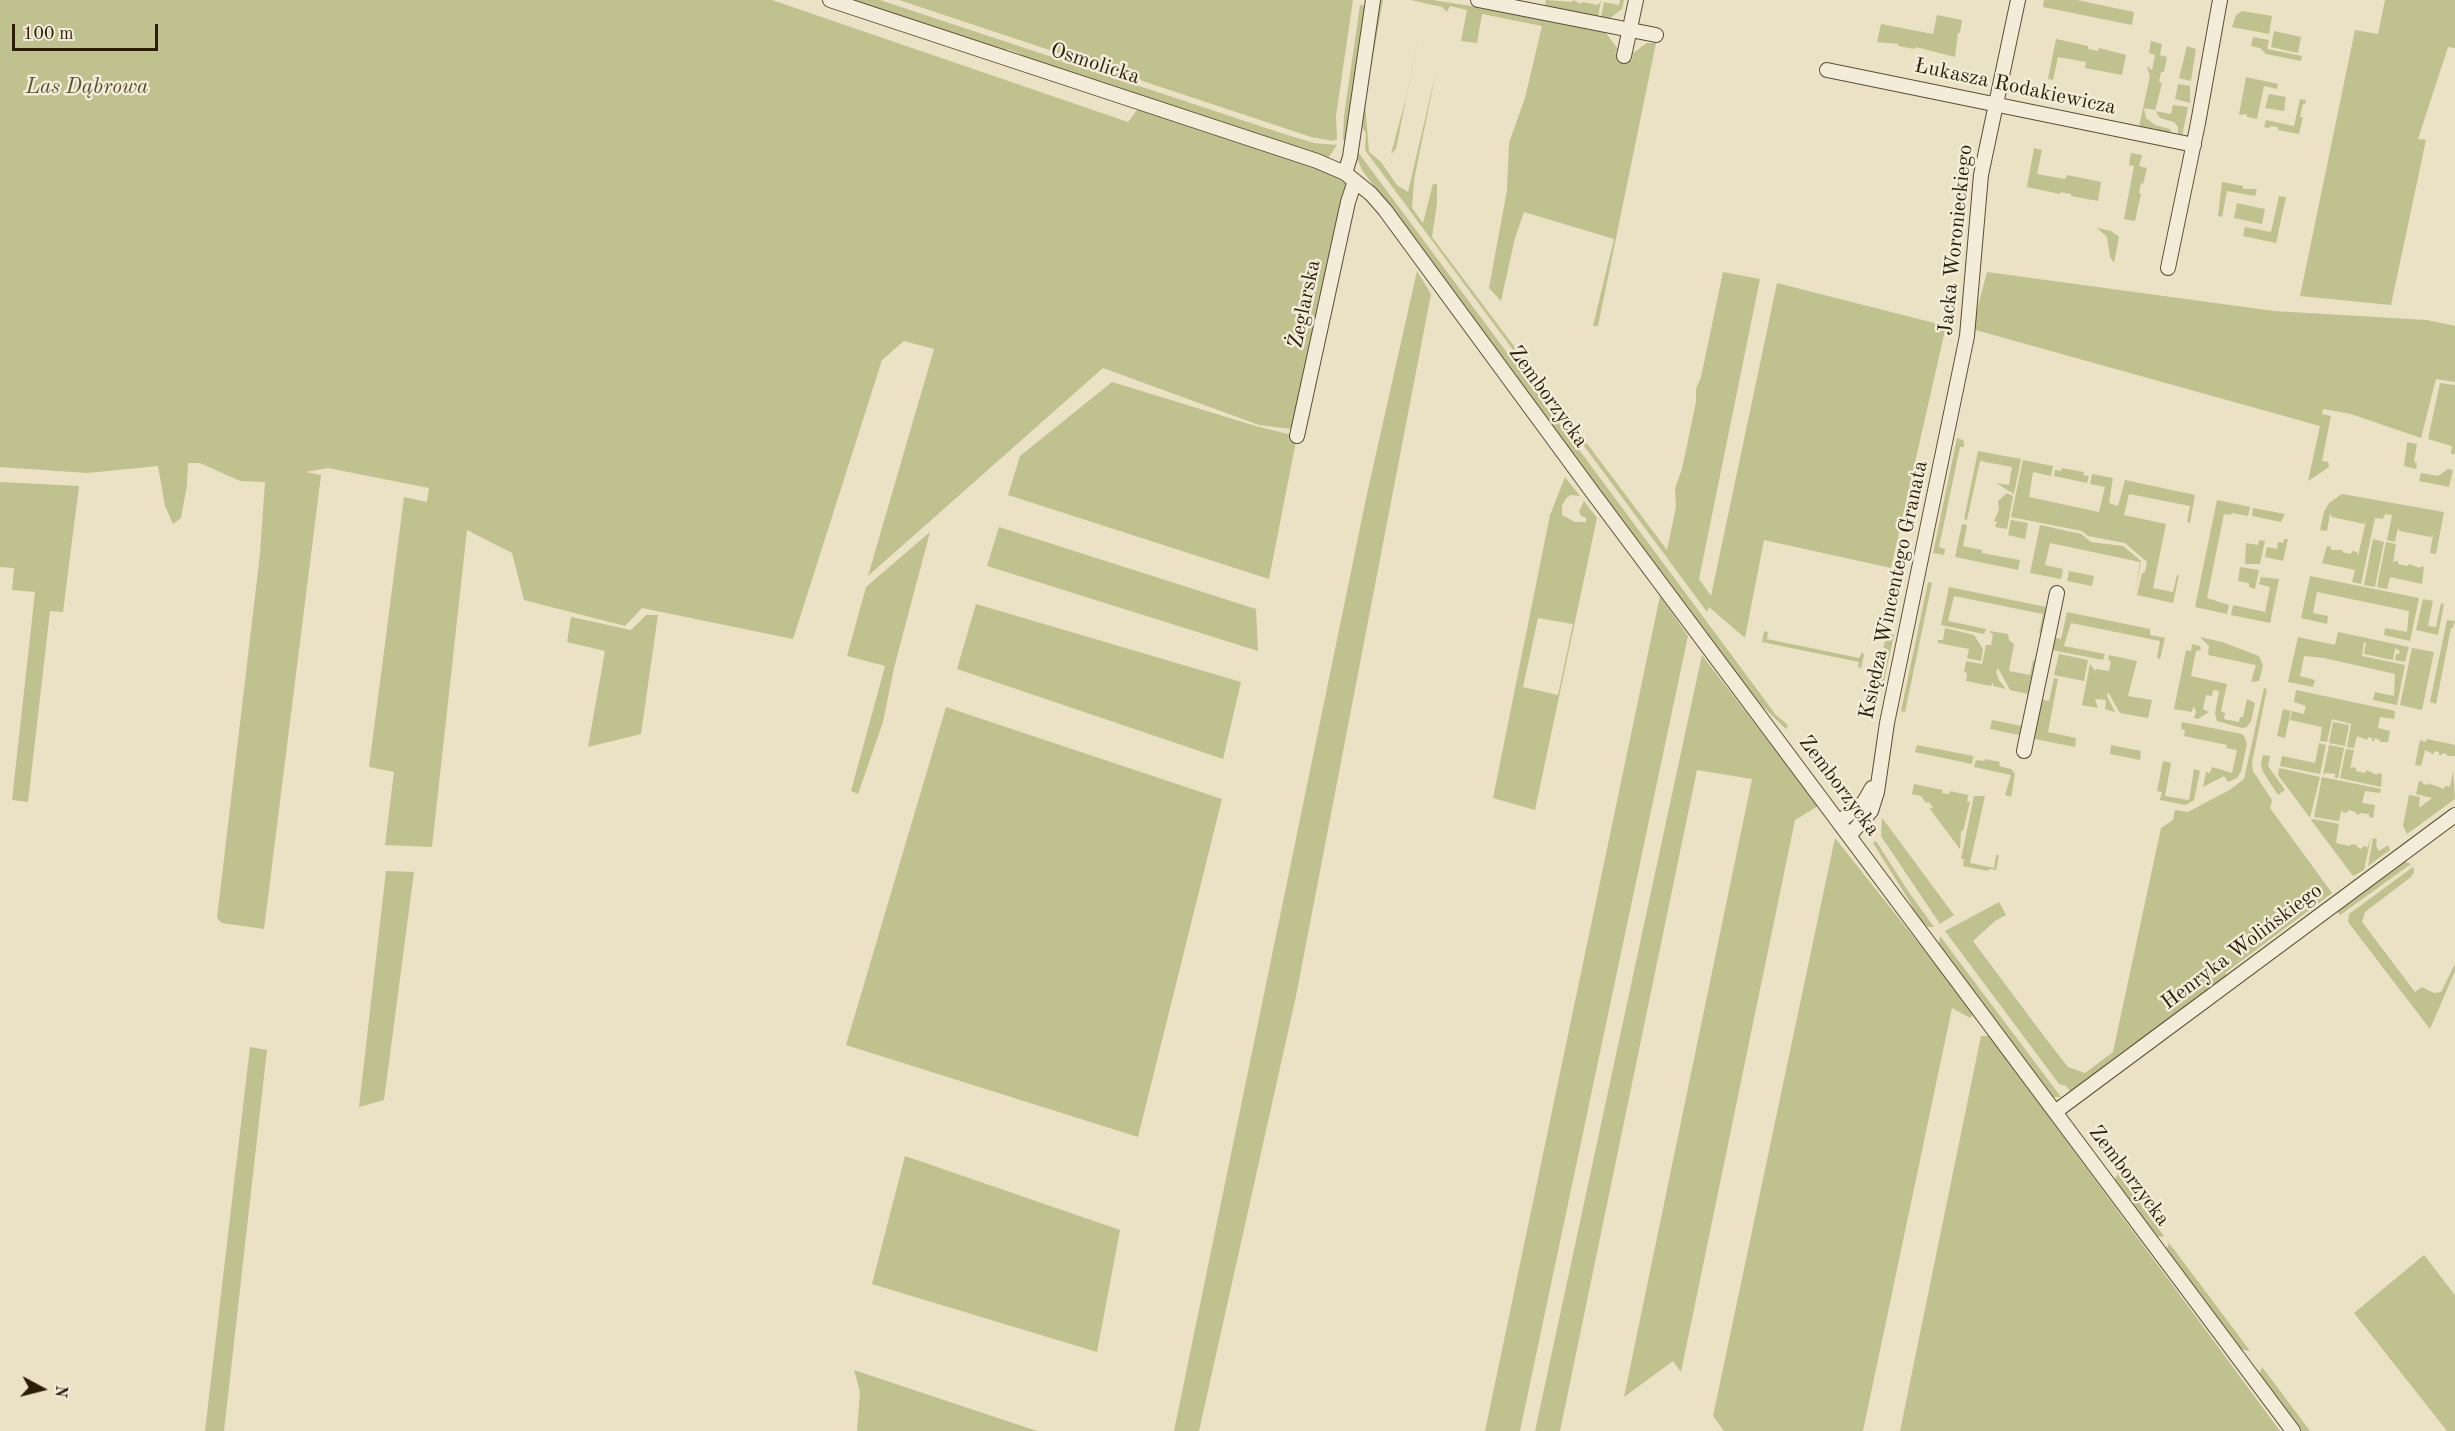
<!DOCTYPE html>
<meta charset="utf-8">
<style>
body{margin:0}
#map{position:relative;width:2455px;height:1431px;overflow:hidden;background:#ebe1c4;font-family:"Old Standard TT",serif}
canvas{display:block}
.north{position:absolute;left:12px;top:1359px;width:60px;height:60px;-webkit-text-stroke:4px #f2ecd9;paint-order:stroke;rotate:97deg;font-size:16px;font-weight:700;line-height:24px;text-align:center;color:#2c1d07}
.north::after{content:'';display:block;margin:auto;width:21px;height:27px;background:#2c1d07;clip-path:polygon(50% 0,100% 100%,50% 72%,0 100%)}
.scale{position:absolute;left:12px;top:24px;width:146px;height:27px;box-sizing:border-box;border:3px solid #2c1d07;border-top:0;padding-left:8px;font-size:18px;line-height:21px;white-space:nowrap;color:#2c1d07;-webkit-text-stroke:4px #f2ecd9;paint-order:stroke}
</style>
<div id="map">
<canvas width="2455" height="1431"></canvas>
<div class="north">N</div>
<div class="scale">100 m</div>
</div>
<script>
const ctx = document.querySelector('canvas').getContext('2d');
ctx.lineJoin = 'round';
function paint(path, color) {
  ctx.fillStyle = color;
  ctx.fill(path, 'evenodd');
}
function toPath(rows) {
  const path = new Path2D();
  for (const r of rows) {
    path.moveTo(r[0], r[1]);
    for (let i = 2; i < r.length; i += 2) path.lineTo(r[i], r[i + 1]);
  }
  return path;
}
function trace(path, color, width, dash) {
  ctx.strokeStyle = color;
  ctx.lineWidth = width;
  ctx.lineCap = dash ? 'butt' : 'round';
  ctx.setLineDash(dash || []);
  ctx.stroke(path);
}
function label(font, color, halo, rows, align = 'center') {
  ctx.font = font + ' "Old Standard TT",serif';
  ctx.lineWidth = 5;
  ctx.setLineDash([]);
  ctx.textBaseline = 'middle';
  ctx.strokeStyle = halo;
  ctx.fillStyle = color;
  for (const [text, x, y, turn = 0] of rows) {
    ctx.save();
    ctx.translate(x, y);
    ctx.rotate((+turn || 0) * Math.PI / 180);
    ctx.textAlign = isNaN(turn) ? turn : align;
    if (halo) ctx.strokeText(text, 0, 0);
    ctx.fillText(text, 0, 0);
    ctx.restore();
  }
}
paint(toPath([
 [0,0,772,0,1128,122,1141,105,1320,168,1347,184,1299,430,1259,425,1103,368,868,576,934,349,904,341,882,360,793,639,642,608,625,626,524,600,512,553,467,530,432,847,385,845,394,772,369,767,404,497,427,502,429,488,328,468,306,472,321,475,264,929,222,923,217,918,260,554,265,482,240,481,200,463,188,463,187,485,181,518,173,524,165,506,158,466,87,473,0,467],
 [848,0,880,0,1284,134,1314,143,1337,145,1328,158,1020,56,1021,54,1007,49,1006,51],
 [899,0,1353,0,1336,116,1337,139,1333,141,1311,137],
 [1381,0,1383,0,1365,102,1369,152,1381,162,1397,185,1408,192,1436,72,1414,180,1412,208,1423,223,1433,184,1437,184,1437,203,1432,237,1667,550,1676,507,1675,488,1682,469,1696,402,1696,389,1701,377,1723,272,1760,279,1699,579,1711,596,1777,283,1946,326,1891,568,1764,540,1745,638,1709,607,1707,612,1365,150,1366,133,1360,125,1376,10,1379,10],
 [1411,0,1432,0,1471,6,1606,33,1617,48,1618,51,1615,52,1617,58,1632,60,1633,53,1647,43,1656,43,1598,326,1593,326,1614,239,1524,212,1515,238,1501,301,1489,288,1507,190,1509,143,1525,98,1542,26,1482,14,1477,43,1461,41,1467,10,1450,6,1447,12,1442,7],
 [1546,0,1572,2,1573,0,1581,4,1582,2,1598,5,1601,1,1598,17,1545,6],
 [1620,0,1624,0,1622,9,1610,18,1601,17,1604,2,1619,5],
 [2044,0,2077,0,2134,12,2132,25,2043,7],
 [2385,0,2455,0,2455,48,2448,47,2418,139,2426,140,2391,305,2300,296,2355,30,2378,34],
 [1360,5,1366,6,1347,141,1343,140,1344,116],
 [2242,11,2272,16,2269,34,2232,27,2236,15],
 [1937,15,1962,20,1960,33,1958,33,1955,57,1916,47,1915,49,1898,46,1898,44,1877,42,1881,24,1933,34],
 [1422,19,1396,149,1391,154,1406,98],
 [2274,31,2301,37,2298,53,2271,47],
 [2253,37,2269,40,2267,49,2302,56,2301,61,2266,54,2260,48,2251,46],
 [2056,39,2088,46,2088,49,2098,51,2099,48,2126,55,2122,75,2085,68,2086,62,2058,57,2053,80,2048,79],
 [2151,41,2162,44,2160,55,2167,57,2164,72,2161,72,2159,82,2162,83,2155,111,2171,114,2173,105,2188,107,2182,136,2178,135,2178,127,2174,122,2160,118,2155,110,2144,108,2146,118,2155,125,2170,129,2171,133,2139,127,2150,76,2147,66,2152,70,2155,55,2149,53],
 [2187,46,2196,49,2191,81,2179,78],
 [2246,77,2278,84,2277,89,2264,86,2257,119,2247,117,2247,114,2239,115],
 [2178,84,2190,86,2190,103,2175,99],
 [2269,94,2286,97,2284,111,2265,108],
 [2300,99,2306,100,2305,104,2303,104,2300,117,2303,117,2299,134,2278,130,2278,127,2270,126,2269,128,2264,127,2266,120,2294,126],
 [2034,148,2042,150,2037,174,2065,179,2067,175,2101,182,2098,201,2071,196,2071,194,2061,192,2060,194,2027,187],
 [1358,152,1776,715,1788,725,1786,729,1756,700,1736,675,1458,301,1362,170,1357,158],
 [2131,153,2142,155,2139,166,2147,168,2143,184,2141,183,2139,193,2141,194,2135,221,2124,219,2134,166,2129,165],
 [2222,182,2243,186,2243,189,2257,189,2255,196,2227,191,2222,217,2218,216],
 [2279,196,2286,197,2276,243,2243,236,2245,227,2271,232],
 [2237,203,2265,209,2262,224,2234,218],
 [2097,228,2111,231,2119,237,2114,263,2110,257,2107,237],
 [1417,271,1431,294,1296,996,1199,1431,1174,1431,1367,494],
 [1987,272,2274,311,2427,320,2455,326,2455,382,2436,379,2421,438,2351,414,2323,409,2322,414,2331,416,2322,461,2328,462,2329,467,2308,481,2320,426,1972,329],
 [1112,382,1259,427,1297,436,1269,579,1008,495,1020,456],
 [2440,383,2455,385,2455,454,2451,454,2452,446,2428,439],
 [1957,438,1963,440,1964,444,1964,447,1960,447,1939,547,1945,549,1944,555,1933,553],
 [2407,442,2417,444,2414,462,2417,463,2416,469,2404,466],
 [1978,451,2021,459,2014,494,1996,483,2009,485,2012,467,1980,461,1967,520,1964,519],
 [2023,460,2053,466,2051,476,2033,472,2029,497,2099,512,2105,487,2090,484,2092,474,2113,478,2109,503,2118,506,2125,480,2195,495,2190,523,2187,522,2190,506,2129,494,2124,515,2166,524,2153,588,2173,592,2177,575,2179,575,2173,603,2137,595,2142,573,2145,572,2147,562,2125,543,2088,536,2082,531,2011,517],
 [2062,468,2084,472,2083,475,2089,476,2087,483,2054,476,2055,470,2061,471],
 [2448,469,2453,470,2449,487,2419,481,2421,473,2438,476],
 [1565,477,1580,496,1571,495,1566,498,1562,506,1562,515,1575,522,1586,522,1586,518,1581,516,1579,511,1584,501,1597,518,1535,810,1493,798,1550,515],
 [1538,618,1573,624,1558,695,1523,687],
 [0,482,79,486,63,612,50,611,28,802,12,800,35,592,12,590,14,568,0,567],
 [2007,493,2013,496,2007,529,1995,527,1997,522,1994,521,1999,510,1998,501],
 [2342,494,2444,512,2436,554,2430,553,2433,535,2431,537,2400,531,2398,528,2395,542,2387,540,2392,515,2385,514,2383,519,2375,518,2361,584,2352,582,2355,570,2322,563,2327,546,2331,547,2331,550,2343,550,2342,552,2351,554,2352,551,2357,552,2358,556,2366,521,2364,524,2332,517,2330,514,2327,531,2320,530,2324,512,2329,503],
 [2217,500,2250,507,2248,516,2232,513,2231,515,2224,514,2207,598,2229,605,2227,614,2195,607],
 [2253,508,2285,514,2281,522,2252,516],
 [2011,520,2028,523,2025,539,2008,535],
 [1962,524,1967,525,1963,546,1982,550,1982,553,2020,560,2018,570,1955,557],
 [2040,525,2081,534,2091,542,2123,546,2141,561,2135,595,2140,562,2050,543,2045,565,2063,569,2061,579,2030,573],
 [999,527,1256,609,1258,651,987,566],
 [930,532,894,668,883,722,858,794,851,791,885,666,847,656,866,587],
 [2284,539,2288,539,2283,561,2265,557,2267,547,2277,549,2278,542,2283,543],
 [2373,539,2384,542,2375,587,2364,585],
 [2259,540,2265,541,2260,564,2245,564,2246,543,2258,545],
 [2386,542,2396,544,2393,563,2395,561,2398,561,2398,564,2408,566,2409,564,2420,568,2421,566,2424,567,2422,584,2390,577,2387,589,2377,587],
 [2240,567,2259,570,2255,589,2249,587,2249,583,2238,581],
 [2069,571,2094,576,2092,586,2067,581],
 [2310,576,2419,598,2410,641,2384,635,2385,628,2407,632,2409,611,2317,592,2313,613,2328,616,2327,624,2301,618],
 [2261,577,2279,579,2270,623,2231,615,2233,605,2265,612,2270,587,2259,584],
 [1928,582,1932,583,1905,712,1901,711],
 [1949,587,2051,608,2045,634,2039,633,2043,614,1954,596,1948,621,1986,629,1984,634,1941,625],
 [1660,596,1688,636,1520,1431,1485,1431],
 [2423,599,2433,601,2428,626,2436,627,2441,603,2444,604,2438,635,2416,630],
 [976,604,1241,682,1223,759,957,669],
 [2067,612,2150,629,2150,635,2165,638,2160,659,2157,658,2160,641,2071,623,2064,646,2105,654,2103,660,2052,650,2052,637,2061,639],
 [646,615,658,615,641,734,588,747,605,651,567,642,571,617,631,630],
 [2447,620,2455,621,2453,628,2451,628,2436,704,2430,702],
 [1945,628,1974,635,1983,649,1981,661,1967,658,1969,649,1938,643,1938,640,1943,640],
 [1764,631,1768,632,1767,639,1859,658,1862,652,1864,655,1861,668,1858,667,1859,662,1762,642],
 [1990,631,2008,634,2009,640,2014,644,2009,671,2030,675,2033,660,2036,661,2033,695,2010,690,1998,668,1996,672,1999,680,2006,689,1993,686,1993,682,1991,686,1966,681,1967,673,1964,672,1966,661,1982,664,1986,645,1991,645,1993,634,1990,633],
 [1884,632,1894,635,1882,690,1870,687,1869,681,1876,682,1885,641,1878,639],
 [2338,632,2409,647,2405,662,2395,660,2396,654,2399,654,2400,651,2395,648,2393,660,2364,654,2366,643,2364,642,2362,656,2405,665,2397,705,2373,700,2375,692,2394,696,2395,674,2324,658,2304,656,2300,676,2315,680,2313,687,2288,682,2298,637,2335,645],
 [2200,637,2222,642,2259,656,2263,666,2259,681,2251,682,2256,665,2208,655,2209,646],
 [2192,644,2200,646,2201,650,2196,651,2191,676,2227,684,2221,711,2225,713,2224,719,2239,722,2240,717,2243,717,2247,699,2255,703,2251,721,2247,727,2242,728,2217,721,2215,713,2219,691,2213,690,2212,696,2206,695,2203,709,2209,712,2198,719,2194,718,2196,712,2195,708,2193,707,2192,712,2174,709,2186,650,2191,651],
 [2412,648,2434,652,2422,710,2400,705],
 [2059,654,2088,660,2084,681,2054,675],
 [1702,655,1818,806,1795,820,1681,1372,1673,1361,1624,1397,1752,779,1697,770,1560,1431,1535,1431],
 [2109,655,2137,661,2128,696,2152,700,2148,718,2120,713,2108,692,2107,696,2115,712,2105,709,2106,700,2095,699,2098,708,2082,705,2090,664,2095,671,2096,669,2109,671,2111,661,2108,660],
 [2054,678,2058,679,2048,732,2076,738,2075,747,2030,738,2039,699,2049,701],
 [2264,688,2267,689,2252,763,2253,771,2272,800,2270,808,2332,893,2225,973,2229,978,2177,1017,2132,1045,2070,1091,2066,1086,2059,1084,1945,931,1999,902,2006,915,1995,921,1973,941,2043,1035,2068,1067,2085,1073,2113,1052,2161,828,2173,820,2175,810,2188,812,2231,789,2244,779],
 [2296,690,2395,711,2394,719,2380,717,2378,728,2390,731,2388,742,2380,742,2380,740,2375,738,2374,741,2372,741,2372,738,2368,737,2367,740,2357,736,2354,748,2347,747,2351,724,2332,719,2327,742,2320,741,2322,727,2290,720,2292,711,2304,714,2306,706,2294,702],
 [946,707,1222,799,1138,1137,846,1045],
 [2283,709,2291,711,2285,738,2277,736],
 [1992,720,2026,727,2024,736,1990,729],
 [2182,722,2242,734,2244,736,2247,744,2241,772,2237,778,2228,782,2224,776,2203,787,2206,772,2210,773,2212,767,2232,773,2237,750,2226,748,2227,745,2184,736,2185,730,2181,729],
 [2333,722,2349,725,2345,746,2329,743],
 [2427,739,2455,745,2455,756,2447,756,2447,754,2442,753,2442,755,2439,755,2439,752,2435,751,2433,754,2425,750,2421,766,2415,765,2420,740,2426,742],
 [2319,743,2326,745,2320,774,2280,766,2282,756,2315,763],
 [1917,745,1973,756,1972,764,1915,752],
 [2111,745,2141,751,2140,760,2110,754],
 [2329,745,2344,748,2338,778,2335,778,2335,774,2326,773,2323,775],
 [2346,749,2354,750,2350,769,2352,767,2356,768,2356,771,2366,773,2366,770,2377,775,2378,773,2382,774,2381,787,2340,778],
 [2263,755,2270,756,2268,766,2285,790,2278,795,2263,772,2261,764],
 [1985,759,2000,762,1999,766,2011,769,2015,774,2011,797,2005,795,2011,775,1974,767,1976,760,1984,761],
 [2163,761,2171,763,2165,796,2189,800,2194,769,2200,771,2194,800,2186,805,2160,800,2162,792,2157,791],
 [2279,768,2320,777,2310,818,2278,775],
 [2453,771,2455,799,2407,834,2403,826,2409,795,2420,797,2419,808,2432,798,2416,794,2419,781,2423,782,2423,784,2428,785,2428,783,2444,789,2445,786,2450,787],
 [2322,777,2381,789,2380,793,2365,791,2362,803,2375,805,2373,818,2369,817,2369,814,2360,813,2359,815,2356,814,2356,812,2348,810,2347,813,2342,812,2342,808,2339,821,2314,817],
 [1914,784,1943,790,1942,793,1949,794,1950,791,1968,795,1967,802,1970,802,1963,831,1961,831,1960,849,1930,809,1933,807,1929,802,1926,803,1921,796,1912,794],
 [1974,796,1985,796,1970,863,1994,868,1996,855,1999,855,1996,870,1989,869,1988,871,1963,866,1964,859,1961,859],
 [1882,818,1894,834,1954,915,1940,924,1881,836],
 [2313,819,2339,824,2336,843,2350,846,2351,844,2357,845,2357,847,2362,849,2363,846,2367,847,2367,849,2371,837,2364,870,2353,876,2311,820],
 [1835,838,1974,1013,1970,1018,1952,1008,1863,1431,1724,1431,1713,1416],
 [2373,838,2377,839,2376,846,2379,851,2388,845,2390,850,2368,866],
 [1876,841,1908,891,1934,927,1928,927,1922,923,1913,910,1910,902,1873,843],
 [2404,861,2411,864,2340,915,2336,910],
 [2413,867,2414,872,2411,877,2365,912,2362,922,2415,992,2422,987,2434,993,2441,992,2455,964,2455,971,2430,1029,2348,922,2349,914],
 [386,871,414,872,384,1100,359,1107],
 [1940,936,2061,1097,2053,1097,2049,1094,1941,951,1939,944],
 [1981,1036,1989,1036,2280,1431,1900,1431],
 [250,1047,267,1050,224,1431,205,1431],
 [905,1156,1120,1230,1097,1352,872,1284],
 [2118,1174,2164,1236,2163,1237,2155,1236,2114,1181],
 [2169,1243,2212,1300,2250,1351,2240,1349,2166,1251],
 [2424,1255,2455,1295,2455,1431,2447,1431,2354,1313],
 [2262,1367,2310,1431,2300,1431,2259,1376],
 [854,1370,1037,1431,857,1431,860,1392]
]), '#bfc18f');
const minor = toPath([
 [830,0,1317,161,1345,173,1371,194,1385,210,1593,493,2293,1431],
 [1478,0,1656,35],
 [1624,56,1636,0],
 [1827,70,2194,145],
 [1345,173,1350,157,1373,0],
 [2168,268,2198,123,2220,0],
 [1297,436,1348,202,1355,181],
 [2024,751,2057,593],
 [1839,822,1864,802,1872,788],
 [1849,836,1871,811,1877,792,1887,723,1967,336,1981,175,2018,0],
 [2055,1112,2455,815]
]);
trace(minor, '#5c4e36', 16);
trace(minor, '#f2ecd9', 14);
label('21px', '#2c1d07', '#f2ecd9', [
 ["Osmolicka",1095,64,18],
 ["Łukasza Rodakiewicza",2015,87,12],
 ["Jacka Woronieckiego",1956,240,-84],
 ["Żeglarska",1305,304,-78],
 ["Zemborzycka",1548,397,54],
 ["Księdza Wincentego Granata",1894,590,-78],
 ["Zemborzycka",1839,786,53],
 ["Henryka Wolińskiego",2242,947,-37],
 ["Zemborzycka",2129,1176,53]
]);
label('italic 21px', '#584e30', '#f2ecd9', [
 ["Las Dąbrowa",87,87]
]);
</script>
